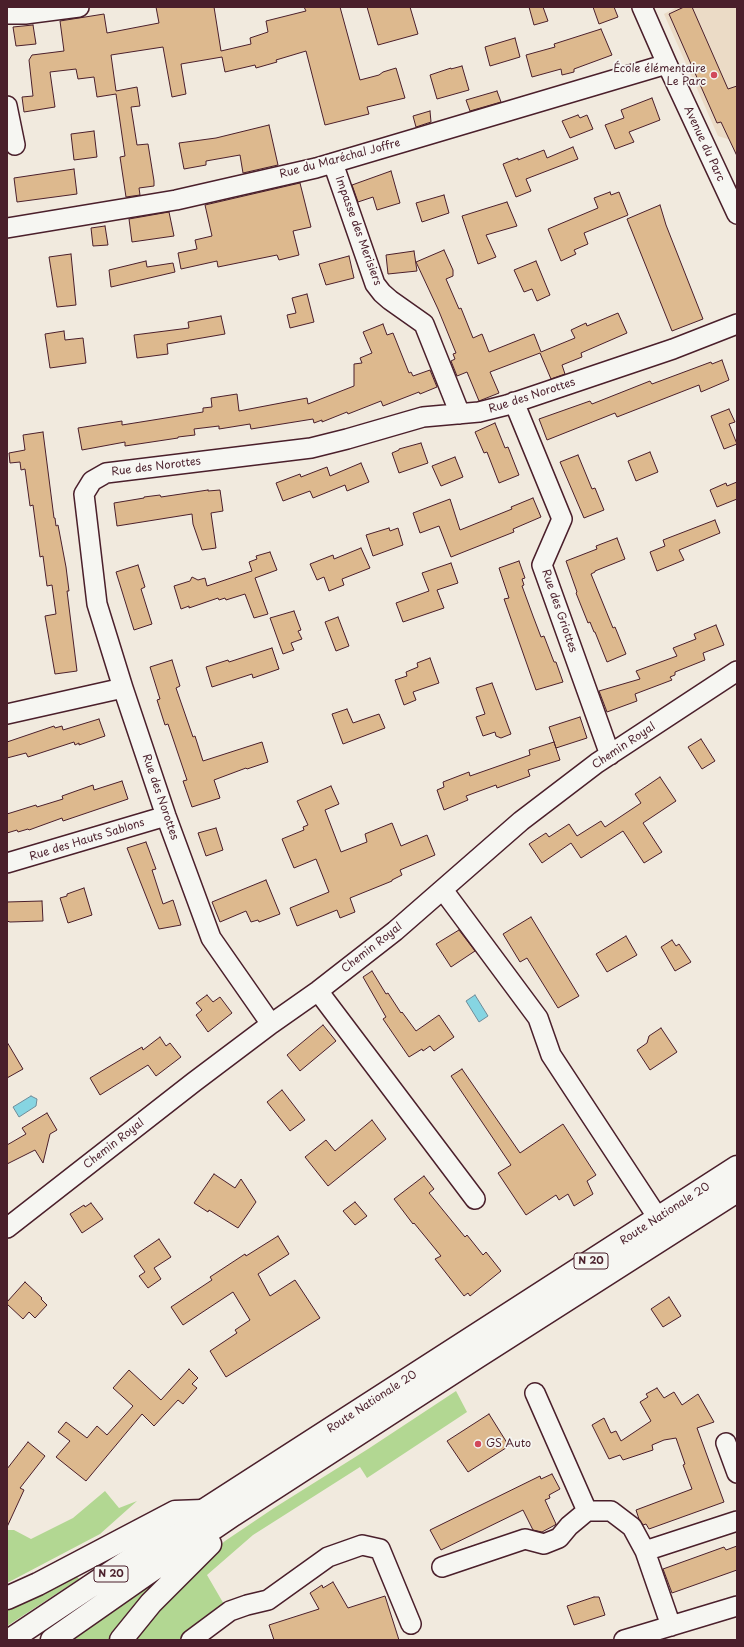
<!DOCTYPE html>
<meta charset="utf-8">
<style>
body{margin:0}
#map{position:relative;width:744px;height:1647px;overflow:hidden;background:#f1eade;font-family:"Playpen Sans",sans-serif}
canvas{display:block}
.frame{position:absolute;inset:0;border:8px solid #4a1f2b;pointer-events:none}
</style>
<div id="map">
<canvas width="744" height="1647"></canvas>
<div class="frame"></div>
</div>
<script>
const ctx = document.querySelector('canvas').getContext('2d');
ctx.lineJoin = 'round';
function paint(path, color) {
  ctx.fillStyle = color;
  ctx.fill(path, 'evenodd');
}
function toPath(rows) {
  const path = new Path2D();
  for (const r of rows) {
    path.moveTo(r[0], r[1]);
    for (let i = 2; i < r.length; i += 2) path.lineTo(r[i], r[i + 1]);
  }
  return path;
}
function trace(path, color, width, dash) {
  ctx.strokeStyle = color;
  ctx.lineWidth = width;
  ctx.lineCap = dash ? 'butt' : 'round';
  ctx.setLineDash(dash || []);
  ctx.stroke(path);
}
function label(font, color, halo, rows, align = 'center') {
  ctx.font = font + ' "Playpen Sans",sans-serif';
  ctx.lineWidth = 3.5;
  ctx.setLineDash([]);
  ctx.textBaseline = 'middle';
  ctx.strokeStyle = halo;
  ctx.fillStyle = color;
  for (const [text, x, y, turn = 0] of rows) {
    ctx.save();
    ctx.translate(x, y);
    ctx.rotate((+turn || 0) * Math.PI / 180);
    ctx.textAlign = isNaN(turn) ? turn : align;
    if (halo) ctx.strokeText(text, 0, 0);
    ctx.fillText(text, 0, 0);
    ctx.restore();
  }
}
paint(toPath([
 [677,7,737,7,737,142,718,136,664,14]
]), '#ebdbc6');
paint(toPath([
 [456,1391,467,1412,367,1478,360,1467,253,1535,207,1575,225,1606,182,1640,131,1640,197,1566,225,1541,274,1508,368,1449],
 [105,1491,119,1508,137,1501,100,1534,7,1583,7,1530,14,1530,31,1539,73,1518],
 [174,1564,112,1640,70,1640],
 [76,1575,79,1579,7,1626,7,1609]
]), '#b2d792');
const water = toPath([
 [475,995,488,1016,479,1022,466,1001,475,995],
 [31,1096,37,1099,36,1106,19,1117,13,1107,31,1096]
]);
paint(water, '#86d5e2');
trace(water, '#6e8c99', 1);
const building = toPath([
 [156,7,214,7,221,51,251,44,250,38,268,32,266,21,306,11,304,7,340,7,360,80,379,75,383,72,396,68,405,98,367,107,369,114,325,125,306,51,276,60,277,62,256,68,255,65,225,72,222,57,181,64,186,94,172,97,163,47,111,55,116,91,137,87,140,106,131,107,137,145,148,144,154,181,154,186,139,188,140,195,126,197,120,157,125,156,116,94,97,97,94,77,78,79,76,69,50,72,55,107,24,112,22,97,33,96,29,60,32,55,64,51,60,21,104,14,107,33,159,23,156,7],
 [367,7,410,7,418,34,378,45,367,7],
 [529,7,543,7,548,21,534,25,529,7],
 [593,7,614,7,618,17,599,24,593,7],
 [684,7,692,7,728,89,737,86,737,156,721,122,717,123,669,14,684,7],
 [33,25,36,44,16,46,13,27,33,25],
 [601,29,612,55,574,69,574,72,562,75,561,69,532,77,526,55,555,47,554,44,601,29],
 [515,38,520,57,490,66,485,47,515,38],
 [462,66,469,90,437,99,430,75,451,68,451,69,462,66],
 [497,91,501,102,470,111,466,100,497,91],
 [652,98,660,120,629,132,634,142,615,149,605,125,624,118,621,110,652,98],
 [430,111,431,122,416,127,413,116,430,111],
 [578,115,580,118,587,115,593,129,570,138,562,121,578,115],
 [269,125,278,165,243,173,240,155,206,161,206,165,184,169,179,143,216,138,269,125],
 [94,131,97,157,74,160,71,134,94,131],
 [573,147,578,159,526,179,531,191,516,197,503,164,518,158,518,160,544,150,547,158,573,147],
 [74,169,77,194,17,202,14,178,74,169],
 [391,171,400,203,377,210,373,197,358,202,352,185,391,171],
 [300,183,311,227,293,231,299,255,279,260,277,255,218,267,217,261,181,269,178,253,197,249,195,240,212,236,205,205,300,183],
 [610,192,611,195,619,192,628,215,584,233,588,244,574,250,576,254,561,261,548,229,598,208,594,198,610,192],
 [444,195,449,213,422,222,416,203,444,195],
 [507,202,517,226,486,235,496,257,478,264,462,216,507,202],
 [660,205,666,225,703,319,672,331,627,219,660,205],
 [169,212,174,236,132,242,129,219,169,212],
 [105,226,108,245,93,246,91,228,105,226],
 [444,250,453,270,453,276,446,279,459,309,461,308,473,338,482,334,489,352,534,334,541,352,575,338,571,330,586,323,587,326,618,313,627,333,581,353,582,357,562,365,565,374,551,379,540,353,490,372,499,393,479,401,467,372,457,376,451,361,455,359,453,354,456,353,438,309,416,262,444,250],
 [414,251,417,271,388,274,386,255,414,251],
 [71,254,76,305,57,307,49,257,71,254],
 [349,256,354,278,326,285,319,264,349,256],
 [146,261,147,267,173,263,175,272,111,287,109,270,146,261],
 [536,261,550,295,537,301,532,289,524,292,514,270,536,261],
 [307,294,314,322,290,328,287,315,296,313,292,298,307,294],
 [221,316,225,334,167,344,168,354,137,358,134,335,189,328,188,322,221,316],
 [383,324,387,335,393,333,409,373,411,372,413,376,430,370,437,387,420,394,419,392,383,406,381,401,348,414,347,412,322,422,322,420,314,423,313,419,251,429,250,424,219,429,219,426,194,429,195,435,178,437,178,438,125,446,125,442,82,450,78,428,122,421,122,425,203,412,203,408,212,407,211,398,237,394,239,411,307,398,308,404,354,386,354,364,362,363,360,358,372,353,363,332,383,324],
 [64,331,65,340,83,338,86,363,50,368,45,334,64,331],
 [722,360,729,380,701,392,699,385,617,417,615,413,547,440,539,419,590,401,592,404,650,381,652,384,711,362,712,364,722,360],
 [729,409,735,422,729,424,737,444,724,449,711,416,729,409],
 [495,423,505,448,508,447,519,475,499,483,487,452,484,453,475,432,495,423],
 [43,432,54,518,55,518,56,526,58,525,66,567,69,591,67,591,77,671,55,674,45,616,56,614,52,585,47,586,43,556,40,557,33,505,30,506,25,469,21,470,20,462,10,463,9,453,25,450,23,435,43,432],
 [421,443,428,463,399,473,392,453,399,450,399,449,421,443],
 [650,452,658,472,636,481,628,461,650,452],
 [578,455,592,489,595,488,604,510,584,518,560,462,578,455],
 [455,457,463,477,441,486,432,466,455,457],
 [361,463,369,482,347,491,345,485,313,498,310,491,283,501,276,483,300,474,301,477,327,467,330,476,361,463],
 [737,482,737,499,717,507,710,490,726,483,727,486,737,482],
 [208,490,208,491,220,490,223,511,211,513,216,548,202,550,193,524,192,514,117,526,114,503,144,498,144,497,160,495,161,497,208,490],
 [533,498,541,517,513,529,514,532,451,557,439,526,420,533,413,513,450,499,460,530,512,509,511,507,533,498],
 [715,520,720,533,679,550,684,560,657,571,650,552,665,546,663,540,715,520],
 [389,528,390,531,398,528,403,545,373,556,366,535,389,528],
 [617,538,625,559,595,571,595,572,591,574,613,628,615,627,626,654,607,662,595,632,594,632,590,622,588,623,576,593,577,592,566,561,597,549,596,546,617,538],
 [361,548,370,568,342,579,344,585,329,591,324,577,317,580,310,564,333,555,334,559,361,548],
 [270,552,277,570,255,578,268,614,254,618,245,594,226,600,225,598,219,600,218,598,189,608,189,606,181,609,174,586,190,581,192,577,198,580,205,578,207,586,252,571,249,562,257,559,256,556,270,552],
 [519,561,525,578,522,579,524,585,522,586,533,616,541,637,544,636,554,662,556,662,563,682,536,690,504,599,509,598,499,568,519,561],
 [451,563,458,583,437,590,444,608,403,622,396,603,429,591,422,573,451,563],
 [138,565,145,587,141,589,152,624,134,630,116,572,138,565],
 [294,611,301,630,298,631,302,639,291,643,294,650,283,654,270,618,294,611],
 [338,617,349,646,336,651,325,622,338,617],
 [716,625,724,645,703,653,705,660,675,672,675,675,670,677,672,680,635,694,637,701,607,712,599,691,640,679,636,671,677,656,673,648,696,639,694,634,716,625],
 [272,648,279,669,253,678,252,674,212,687,206,667,228,660,229,662,272,648],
 [430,658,439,683,413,692,416,700,404,705,395,680,407,676,406,672,418,667,417,663,430,658],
 [172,660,180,686,176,688,193,737,195,736,203,761,262,742,268,762,247,769,246,768,214,780,220,798,192,807,183,781,187,780,168,724,165,725,157,700,160,699,150,667,172,660],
 [492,683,511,734,501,738,496,736,495,732,483,736,476,717,485,714,476,688,492,683],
 [347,709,353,723,379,714,385,728,343,744,332,714,347,709],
 [580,717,587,738,556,748,549,727,580,717],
 [99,719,105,736,79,745,79,743,75,745,74,742,28,757,26,753,7,758,7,742,54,726,55,728,62,726,63,730,99,719],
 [701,739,715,761,702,769,688,747,701,739],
 [554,742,560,760,528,770,530,776,497,788,496,785,466,796,468,800,444,810,437,790,444,787,443,782,469,772,470,776,530,755,529,750,554,742],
 [660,777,676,801,643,823,662,852,644,863,623,831,581,858,571,843,542,863,529,844,546,833,549,837,569,824,577,836,601,821,605,827,641,803,635,794,660,777],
 [122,781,128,799,63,821,62,818,29,830,28,829,18,832,17,830,7,833,7,814,36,805,37,807,63,799,62,796,93,785,94,790,122,781],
 [331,786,339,804,325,810,341,852,367,842,365,834,392,823,401,846,427,835,435,855,400,870,402,875,392,880,392,881,350,898,355,912,340,918,337,910,297,926,290,908,329,892,316,859,294,868,282,839,304,830,303,827,308,825,297,801,331,786],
 [216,828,223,850,206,856,198,833,216,828],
 [146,842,156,869,152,870,163,904,173,900,181,925,159,929,127,848,146,842],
 [266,880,280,914,259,922,258,920,251,922,246,911,220,922,212,902,266,880],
 [84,888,92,915,68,923,60,898,67,896,67,894,84,888],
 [42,901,43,921,10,922,7,921,7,902,42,901],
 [531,917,579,996,558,1008,527,958,520,962,503,934,531,917],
 [459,930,475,951,451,967,436,944,459,930],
 [626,936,637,955,607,972,596,954,626,936],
 [672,940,676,946,679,944,691,962,675,971,661,947,672,940],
 [372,971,386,994,388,993,401,1013,402,1012,416,1031,439,1015,454,1037,434,1051,430,1046,423,1051,422,1049,409,1057,383,1019,386,1017,363,977,372,971],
 [207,995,213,1002,220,997,232,1013,208,1032,196,1015,202,1010,196,1003,207,995],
 [323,1025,336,1041,300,1071,287,1055,323,1025],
 [661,1028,677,1052,650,1070,637,1050,647,1043,649,1036,661,1028],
 [160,1037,166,1046,170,1043,181,1057,156,1076,148,1065,100,1095,90,1078,142,1047,143,1050,160,1037],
 [7,1042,23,1069,7,1078,7,1042],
 [462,1069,520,1153,563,1124,596,1175,587,1181,593,1194,574,1206,568,1194,559,1200,556,1195,526,1215,498,1173,511,1165,451,1076,462,1069],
 [282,1090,305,1120,290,1131,267,1102,282,1090],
 [47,1113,57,1130,50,1134,43,1163,35,1150,7,1164,7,1145,26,1134,22,1128,47,1113],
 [372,1120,386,1139,328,1186,305,1157,326,1140,335,1151,372,1120],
 [214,1174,235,1188,241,1179,256,1202,238,1228,209,1210,208,1212,194,1203,214,1174],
 [424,1176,434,1189,429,1193,465,1237,467,1235,483,1255,486,1252,501,1271,470,1296,468,1293,464,1296,435,1259,441,1256,414,1223,413,1224,394,1199,424,1176],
 [355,1202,367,1216,355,1225,343,1211,355,1202],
 [91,1203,103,1219,82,1233,70,1214,84,1205,85,1207,91,1203],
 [278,1236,289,1254,258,1274,270,1296,295,1280,320,1318,226,1377,210,1351,237,1333,235,1330,250,1320,233,1292,183,1325,171,1307,212,1280,210,1277,245,1254,246,1256,278,1236],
 [159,1239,171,1257,154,1268,161,1279,148,1288,139,1276,145,1272,134,1256,159,1239],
 [25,1282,42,1298,41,1299,47,1305,35,1318,29,1312,23,1319,7,1304,7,1302,25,1282],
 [669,1297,681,1316,663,1327,651,1309,669,1297],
 [189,1369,198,1378,192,1384,197,1388,183,1404,178,1400,154,1426,142,1414,86,1481,56,1457,70,1441,58,1432,66,1422,87,1438,97,1426,107,1435,133,1406,113,1388,129,1370,161,1400,189,1369],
 [657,1388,664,1398,674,1392,682,1405,698,1394,714,1422,697,1428,724,1502,649,1529,646,1524,643,1525,639,1519,636,1510,692,1489,683,1465,685,1464,676,1438,664,1440,652,1445,653,1450,623,1460,620,1455,609,1459,592,1425,604,1418,611,1433,616,1431,621,1441,651,1421,640,1402,648,1397,646,1394,657,1388],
 [489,1414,509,1446,468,1472,447,1441,489,1414],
 [28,1442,45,1456,20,1488,24,1490,7,1527,7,1469,28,1442],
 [552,1474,560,1489,549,1495,550,1498,545,1500,556,1524,555,1525,542,1532,533,1530,523,1510,441,1550,430,1530,540,1476,541,1479,552,1474],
 [737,1546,737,1570,672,1593,663,1569,724,1547,726,1550,737,1546],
 [333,1582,348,1608,385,1596,399,1640,274,1640,269,1625,319,1609,310,1593,322,1585,323,1588,333,1582],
 [594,1597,599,1597,605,1615,574,1625,567,1606,594,1597]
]);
paint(building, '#ddb98e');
trace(building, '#4a1f2b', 1);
const minor = toPath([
 [642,7,667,64,737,214],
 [7,14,25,14,79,7],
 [7,106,15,145],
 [333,163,375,284,382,293,390,300,424,324,460,414],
 [7,228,176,200,316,168,667,64],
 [514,402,562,519,542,565,610,755],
 [7,714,123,688],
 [7,863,166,816],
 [443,890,538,1018,551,1055,658,1218],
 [318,991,475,1199],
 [271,1024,211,938,166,816,123,688,97,604,84,494,92,481,106,473,311,448,347,439,423,417,479,412,507,405,673,349,737,324],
 [7,1228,194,1082,271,1024,318,991,395,931,521,821,597,763,737,671],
 [726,1443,737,1473],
 [587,1511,611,1511,632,1527,645,1551],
 [442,1567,525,1539,544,1544,559,1538,569,1526,587,1511,535,1393],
 [671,1626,645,1551,737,1521],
 [191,1640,230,1611,247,1605,268,1600,328,1557,362,1545,380,1549,411,1624],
 [624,1640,737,1606]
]);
const major = toPath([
 [10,1640,203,1511,737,1167],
 [52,1640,145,1575,233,1515,477,1357,737,1191],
 [121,1640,151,1603,210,1544]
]);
const highway = toPath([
 [7,1598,38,1584,175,1512,203,1511]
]);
trace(minor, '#4a1f2b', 22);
trace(major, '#4a1f2b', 25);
trace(highway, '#4a1f2b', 25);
trace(minor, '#f6f6f2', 19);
trace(major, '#f6f6f2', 22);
trace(highway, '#f6f6f2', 22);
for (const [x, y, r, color] of [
 [714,75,4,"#d1495b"],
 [478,1444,4,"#d1495b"]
]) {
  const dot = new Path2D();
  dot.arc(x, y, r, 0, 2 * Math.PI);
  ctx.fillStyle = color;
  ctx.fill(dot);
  trace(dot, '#f6f6f2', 1.5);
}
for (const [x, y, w] of [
 [591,1261,34],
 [111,1574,34]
]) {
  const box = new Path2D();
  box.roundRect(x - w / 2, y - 8, w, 16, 3);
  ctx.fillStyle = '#f6f6f2';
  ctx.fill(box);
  trace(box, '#4a1f2b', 1);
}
label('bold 10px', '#4a1f2b', null, [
 ["N 20",591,1261],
 ["N 20",111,1574]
]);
label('11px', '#4a1f2b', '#f6f6f2', [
 ["École élémentaire",706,69],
 ["Le Parc",706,82],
 ["GS Auto",486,1444,"left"]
], 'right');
label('11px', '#4a1f2b', '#f6f6f2', [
 ["Avenue du Parc",704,144,65],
 ["Rue du Maréchal Joffre",340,159,-15],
 ["Impasse des Merisiers",358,231,70],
 ["Rue des Norottes",532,396,-18],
 ["Rue des Norottes",156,467,-7],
 ["Rue des Griottes",559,611,71],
 ["Chemin Royal",624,746,-34],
 ["Rue des Norottes",160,797,71],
 ["Rue des Hauts Sablons",87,840,-17],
 ["Chemin Royal",372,948,-38],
 ["Chemin Royal",114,1144,-38],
 ["Route Nationale 20",665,1214,-33],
 ["Route Nationale 20",372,1402,-33]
]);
</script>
